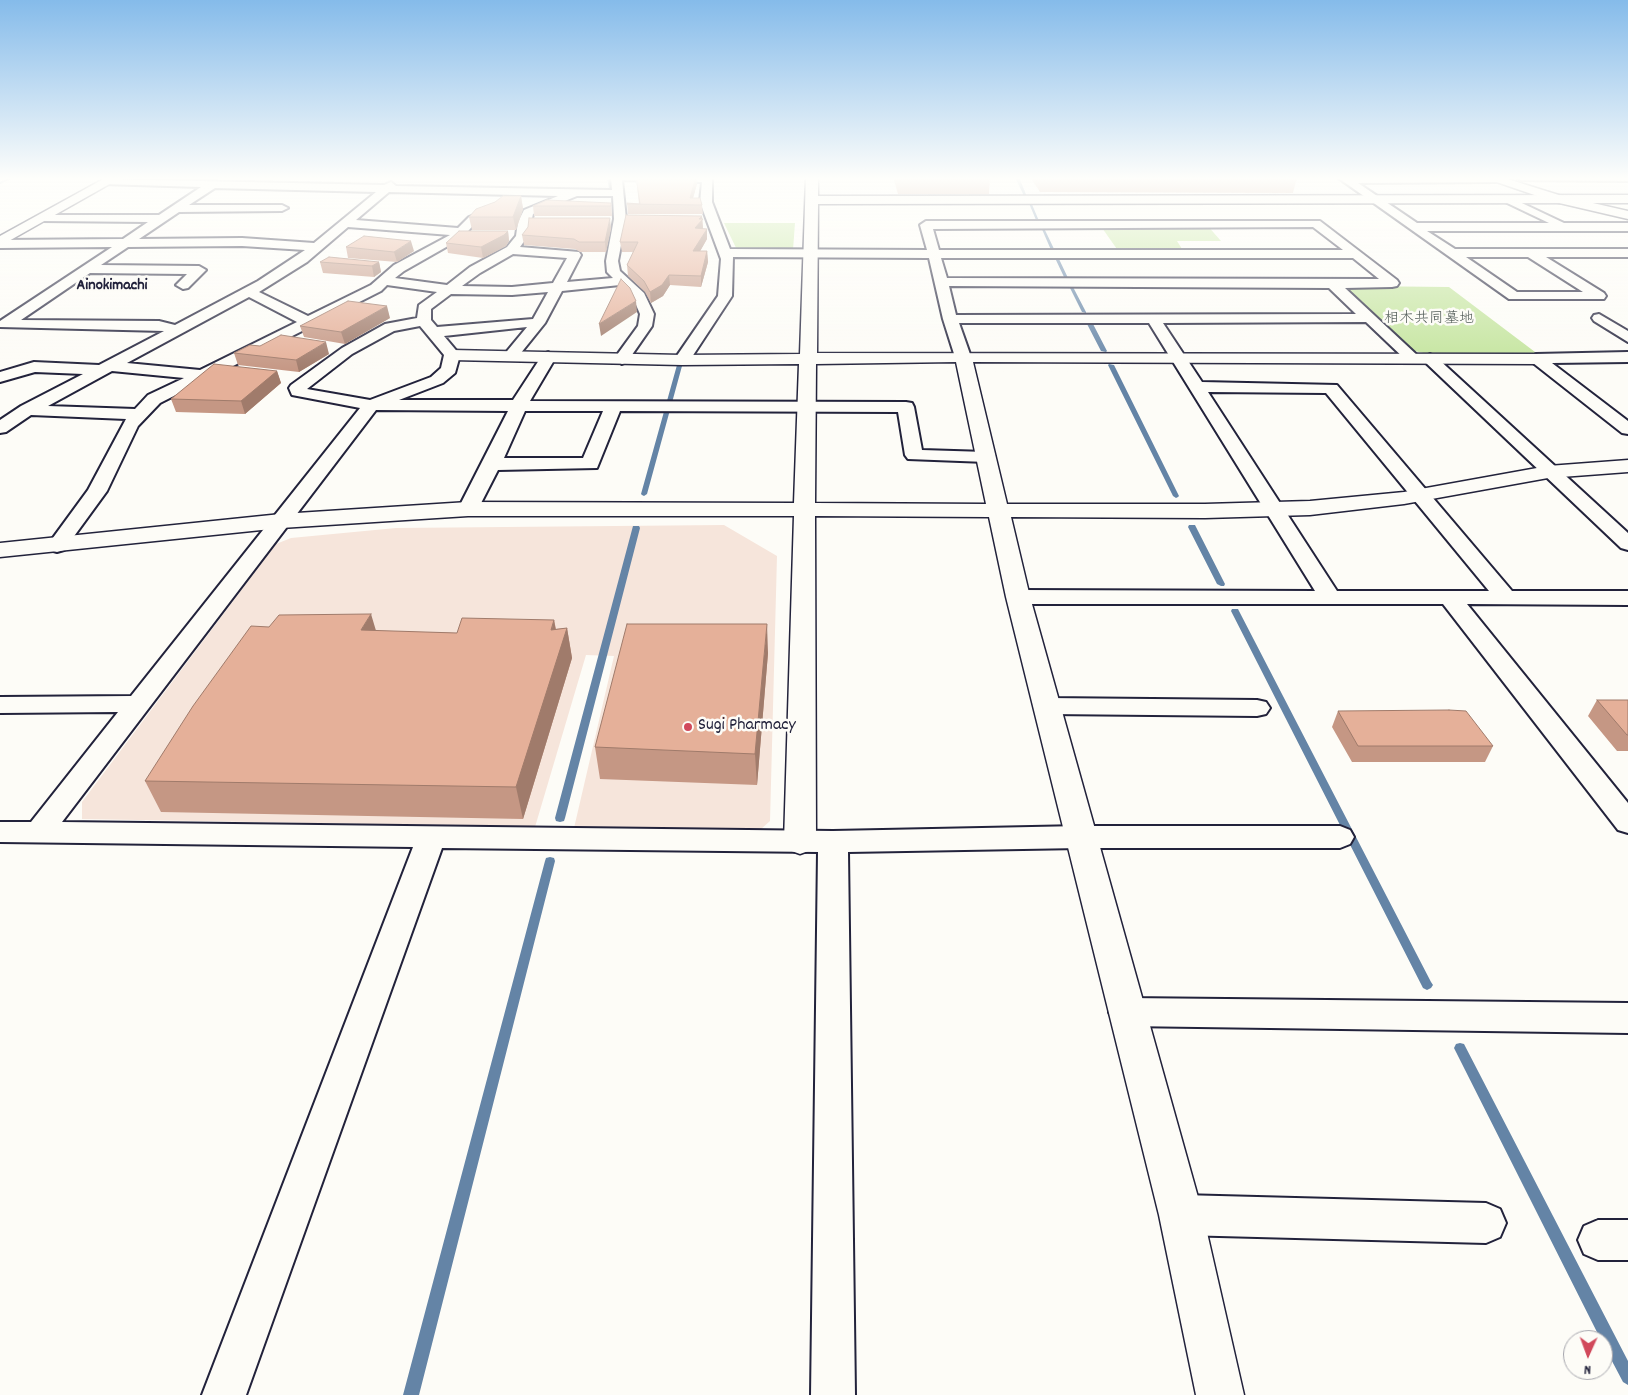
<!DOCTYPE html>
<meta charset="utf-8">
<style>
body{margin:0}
#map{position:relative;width:1628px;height:1395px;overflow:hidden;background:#fdfcf7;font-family:Dekko,sans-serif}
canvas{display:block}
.north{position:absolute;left:1563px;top:1330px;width:50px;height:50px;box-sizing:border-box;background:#fdfcf7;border:1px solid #a5a5ac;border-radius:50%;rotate:182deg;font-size:14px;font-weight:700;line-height:20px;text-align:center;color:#22223b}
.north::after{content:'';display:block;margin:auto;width:18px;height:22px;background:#d1495b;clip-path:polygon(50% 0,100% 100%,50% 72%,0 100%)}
</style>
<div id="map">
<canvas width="1628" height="1395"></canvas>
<div class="north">N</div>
</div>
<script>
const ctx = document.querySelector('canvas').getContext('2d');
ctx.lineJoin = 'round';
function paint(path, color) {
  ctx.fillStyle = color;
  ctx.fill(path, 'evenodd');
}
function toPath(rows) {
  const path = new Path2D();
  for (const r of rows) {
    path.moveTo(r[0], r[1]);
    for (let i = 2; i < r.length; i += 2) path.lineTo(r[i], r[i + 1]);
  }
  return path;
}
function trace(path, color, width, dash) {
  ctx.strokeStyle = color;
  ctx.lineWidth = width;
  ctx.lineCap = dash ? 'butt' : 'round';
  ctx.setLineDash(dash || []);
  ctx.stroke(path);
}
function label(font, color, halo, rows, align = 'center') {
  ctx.font = font + ' Dekko,"Klee One",sans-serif';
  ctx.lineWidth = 5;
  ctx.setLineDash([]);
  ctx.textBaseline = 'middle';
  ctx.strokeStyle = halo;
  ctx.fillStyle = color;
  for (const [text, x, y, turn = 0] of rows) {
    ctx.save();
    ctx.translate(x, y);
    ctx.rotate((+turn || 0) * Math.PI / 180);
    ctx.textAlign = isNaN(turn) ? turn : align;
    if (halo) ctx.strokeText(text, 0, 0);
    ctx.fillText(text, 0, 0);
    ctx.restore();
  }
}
paint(toPath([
 [724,525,777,556,770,821,760,830,574,828,614,656,586,655,535,827,82,819,82,802,276,544,291,538,396,528]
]), '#f6e5db');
paint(toPath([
 [724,223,795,223,793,250,737,250],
 [1100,225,1207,225,1221,241,1177,241,1184,252,1119,252],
 [1356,286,1449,287,1539,355,1424,353,1414,351,1348,289]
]), '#c3e49c');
paint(toPath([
 [11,177,16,177,0,184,0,182,11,177],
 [607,177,611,177,612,190,609,189,607,177],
 [1015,177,1019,177,1027,197,1024,196,1015,177],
 [1028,201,1031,202,1039,221,1036,220,1028,201],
 [1041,227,1044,228,1055,251,1051,250,1041,227],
 [1055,258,1059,259,1068,278,1064,277,1055,258],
 [1069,286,1073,287,1086,312,1086,313,1082,312,1069,286],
 [1090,322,1093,324,1107,351,1106,352,1101,351,1087,324,1090,322],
 [1109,364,1114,365,1179,496,1178,497,1176,498,1173,496,1108,365,1109,364],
 [677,365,682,366,647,494,644,496,642,495,641,494,677,365],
 [1189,525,1195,525,1196,527,1225,584,1224,586,1221,586,1217,584,1188,527,1189,525],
 [633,526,639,526,640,528,565,818,564,821,560,822,556,821,555,818,633,526],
 [1232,609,1238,609,1239,611,1431,982,1433,985,1431,988,1427,990,1423,988,1231,611,1232,609],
 [550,857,554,858,555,861,419,1395,403,1395,545,861,546,858,550,857],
 [1460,1043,1464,1044,1628,1361,1628,1385,1623,1382,1603,1344,1603,1340,1601,1340,1456,1052,1454,1048,1456,1044,1460,1043]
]), '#6484a6');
const minor = toPath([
 [611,177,712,177,712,202,730,249,927,250,920,225,926,221,1320,221,1397,280,1399,283,1397,286,1392,287,1345,288,1418,356,1421,359,1418,362,1408,362,1366,322,1163,323,1202,382,1337,385,1512,591,1628,591,1628,605,1467,604,1628,803,1628,833,1618,830,1443,604,1018,604,1010,602,1007,597,1010,592,1018,590,1315,591,1149,323,959,323,971,357,963,362,955,357,943,319,929,258,733,257,732,296,688,363,676,363,674,360,718,296,721,259,700,202,702,182,622,180,626,219,618,261,620,271,644,293,654,314,652,326,627,362,622,364,614,359,638,326,640,314,633,298,620,285,562,291,545,323,516,359,506,359,503,356,527,327,444,336,460,355,455,373,443,383,399,400,513,400,543,354,548,352,556,357,530,401,906,402,912,403,914,407,922,450,986,452,992,453,995,457,992,461,986,462,908,459,905,455,898,412,620,411,597,468,498,470,478,509,475,513,468,515,461,513,458,509,508,411,376,410,62,822,833,831,1081,826,1340,826,1350,830,1354,837,1350,844,1340,848,1081,848,848,852,855,1395,811,1395,818,852,442,848,246,1395,202,1395,413,847,0,842,0,822,31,822,118,712,0,713,0,697,131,696,360,408,292,395,289,388,291,385,342,348,385,324,417,318,419,305,437,292,387,285,381,291,160,403,138,426,107,491,64,550,57,552,50,550,47,546,88,490,126,419,31,415,6,432,0,433,0,420,21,406,83,374,35,372,0,382,0,372,34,362,99,365,164,331,0,327,0,321,112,247,0,248,0,240,123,239,148,222,42,221,36,218,42,215,159,215,201,187,103,184,102,182,107,179,384,185,391,182,396,186,612,190,611,177],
 [215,188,376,192,314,243,242,238,139,239,179,212,282,211,288,208,282,205,189,205,215,188],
 [389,192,558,196,524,210,518,222,516,236,507,247,470,267,447,285,395,278,404,271,462,238,477,221,497,213,505,206,499,203,495,204,489,209,469,217,458,228,356,220,389,192],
 [577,196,613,196,614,219,606,261,607,272,613,278,567,282,581,255,579,252,520,247,528,236,533,214,577,196],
 [348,227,450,235,394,265,371,285,308,316,259,292,307,262,348,227],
 [1313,227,1343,250,939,250,933,229,1313,227],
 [242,246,305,250,258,281,175,325,159,321,21,320,90,273,187,274,176,285,183,289,188,288,206,270,199,266,101,265,128,247,242,246],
 [513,254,567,258,553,283,512,287,462,286,480,273,513,254],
 [941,258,1353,258,1379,279,947,278,941,258],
 [949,286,1329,288,1356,314,956,315,949,286],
 [548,292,533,319,437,327,431,320,431,309,451,294,512,295,548,292],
 [249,297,297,322,200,370,127,363,249,297],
 [420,326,444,355,441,368,431,377,370,400,307,389,352,354,394,331,420,326],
 [112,371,184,378,148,395,135,409,48,406,112,371],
 [1208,392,1326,393,1489,591,1337,591,1208,392],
 [525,411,603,411,583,458,504,458,525,411],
 [1337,177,1499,177,1499,181,1495,182,1358,183,1417,223,1549,223,1503,201,1503,197,1507,196,1564,223,1628,223,1628,231,1427,231,1455,249,1628,249,1628,257,1546,257,1604,293,1606,296,1604,299,1509,299,1337,177],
 [1466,257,1528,257,1583,292,1517,292,1466,257],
 [1516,177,1628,177,1628,181,1521,180,1516,177],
 [1599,314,1628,331,1628,342,1594,321,1592,318,1594,315,1599,314],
 [1628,352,1628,362,1552,363,1628,421,1628,434,1622,433,1528,359,1536,354,1628,352],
 [1430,354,1435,356,1628,533,1628,550,1621,548,1425,362,1422,359,1425,356,1430,354],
 [1047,698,1257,700,1266,702,1270,708,1266,714,1257,716,1047,714,1038,712,1034,706,1038,700,1047,698],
 [1126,998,1628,1003,1628,1033,1126,1026,1114,1022,1109,1012,1114,1002,1126,998],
 [1181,1195,1486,1203,1500,1209,1506,1223,1500,1237,1486,1243,1181,1235,1167,1229,1161,1215,1167,1201,1181,1195],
 [1598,1220,1628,1220,1628,1260,1598,1260,1584,1254,1578,1240,1584,1226,1598,1220]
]);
const tertiary = toPath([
 [107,177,122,177,0,246,0,236,107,177],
 [806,177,818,177,818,196,1628,195,1628,203,818,204,817,353,1536,354,1542,355,1545,359,1542,363,1536,364,973,362,1007,504,1205,504,1310,501,1404,492,1548,466,1628,460,1628,472,1548,478,1404,504,1310,515,1205,518,1011,517,1030,597,1203,1215,1244,1395,1196,1395,1159,1215,1006,597,989,517,815,516,816,842,811,850,800,854,789,850,784,842,794,516,468,516,281,528,0,557,0,543,281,514,468,502,794,503,799,364,682,365,452,360,446,359,444,355,446,351,452,350,682,355,800,354,806,177],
 [956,362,986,504,815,503,816,364,956,362]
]);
const secondary = toPath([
 [1482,177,1501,177,1562,196,1628,211,1628,219,1555,202,1482,177]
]);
trace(minor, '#22223b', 4);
trace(tertiary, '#22223b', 3);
trace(secondary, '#22223b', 3);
paint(minor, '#fdfcf7');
paint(tertiary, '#fdfcf7');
paint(secondary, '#fdfcf7');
paint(toPath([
 [636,177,697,184,693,198,702,205,703,214,628,214,627,203,639,204],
 [893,177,990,177,989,194,898,194],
 [1030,177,1297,177,1293,193,1040,192],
 [521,196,523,209,516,230,472,230,469,217],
 [611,203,612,216,534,216,533,206],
 [702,216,703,229,707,239,700,251,707,251,708,262,701,287,670,285,663,296,651,303,645,292,628,276,627,265,633,252,622,252,620,242],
 [611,228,606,252,580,252,575,249,524,245,522,235],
 [508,231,509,241,506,246,483,258,448,253,446,243],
 [346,247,414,251,397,262,348,258],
 [320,262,379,262,381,272,374,277,323,273],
 [390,318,345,344,304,337,300,326],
 [260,346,329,354,299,372,238,365,234,353],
 [277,371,281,383,245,414,176,412,171,399],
 [554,620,556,629,567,628,572,658,523,819,161,812,145,781,376,631,457,633],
 [768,653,757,785,600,779,595,747],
 [1597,700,1628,700,1628,751,1617,751,1588,716],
 [1338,711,1493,746,1485,762,1352,762,1332,727]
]), '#c59784');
paint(toPath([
 [696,177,697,184,691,205,690,198],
 [521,196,523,209,516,230,513,217],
 [702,216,703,229,695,228,699,219],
 [610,218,611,228,606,252,605,242],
 [707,229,707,239,694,262,693,251],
 [508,231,509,241,506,246,483,258,481,247],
 [411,241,414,251,397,262,394,252],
 [707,251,708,262,701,287,701,276],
 [379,262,381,272,374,277,372,266],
 [669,275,670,285,663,296,651,303,650,292],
 [636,301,637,312,601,336,599,324],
 [387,306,390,318,345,344,341,332],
 [326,342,329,354,299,372,296,360],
 [277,371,281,383,245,414,241,401],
 [371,614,380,644,361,630],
 [554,620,559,650,567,628,572,658,523,819,516,787],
 [767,624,768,653,757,785,755,754]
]), '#a07b6b');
const building = toPath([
 [636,177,696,177,690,198,700,198,702,205,627,204,627,203,640,204,636,177],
 [503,196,521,196,513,217,469,217,476,209,495,202,503,196],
 [547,200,611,203,611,206,533,206,547,200],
 [626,215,702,216,699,219,703,219,695,228,707,229,693,251,707,251,701,276,669,275,662,285,650,292,644,281,627,265,638,242,620,242,626,215],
 [529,218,610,218,605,242,579,242,574,239,522,235,528,227,529,218],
 [459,231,508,231,504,235,481,247,446,243,459,231],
 [364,236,411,241,394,252,346,247,364,236],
 [329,257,379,262,372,266,320,262,329,257],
 [621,279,630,288,636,301,599,324,621,279],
 [348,301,387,306,341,332,300,326,348,301],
 [281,335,326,342,296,360,234,353,250,345,260,346,281,335],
 [214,364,277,371,241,401,171,399,214,364],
 [371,614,361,630,457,633,462,618,554,620,551,630,567,628,516,787,145,781,193,706,251,626,269,627,279,615,371,614],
 [627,624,767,624,755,754,595,747,627,624],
 [1597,700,1628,700,1628,735,1627,735,1597,700],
 [1449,710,1466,711,1493,746,1358,746,1338,711,1449,710]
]);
paint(building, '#e5b099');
trace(building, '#a07b6b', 1);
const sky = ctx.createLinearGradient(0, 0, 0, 372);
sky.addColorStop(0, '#85bbea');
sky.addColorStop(0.48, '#fefefb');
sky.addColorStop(1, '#fefefb00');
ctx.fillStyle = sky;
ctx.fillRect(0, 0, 1628, 372);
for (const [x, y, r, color] of [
 [688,727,5,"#d1495b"]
]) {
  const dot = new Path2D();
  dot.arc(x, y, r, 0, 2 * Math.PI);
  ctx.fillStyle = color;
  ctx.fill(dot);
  trace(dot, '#fdfcf7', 2);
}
label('15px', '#525c58', '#fdfcf7', [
 ["相木共同墓地",1429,320]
]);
label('bold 16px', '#22223b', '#fdfcf7', [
 ["Ainokimachi",112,287]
]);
label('18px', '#22223b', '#fdfcf7', [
 ["Sugi Pharmacy",698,727]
], 'left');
</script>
